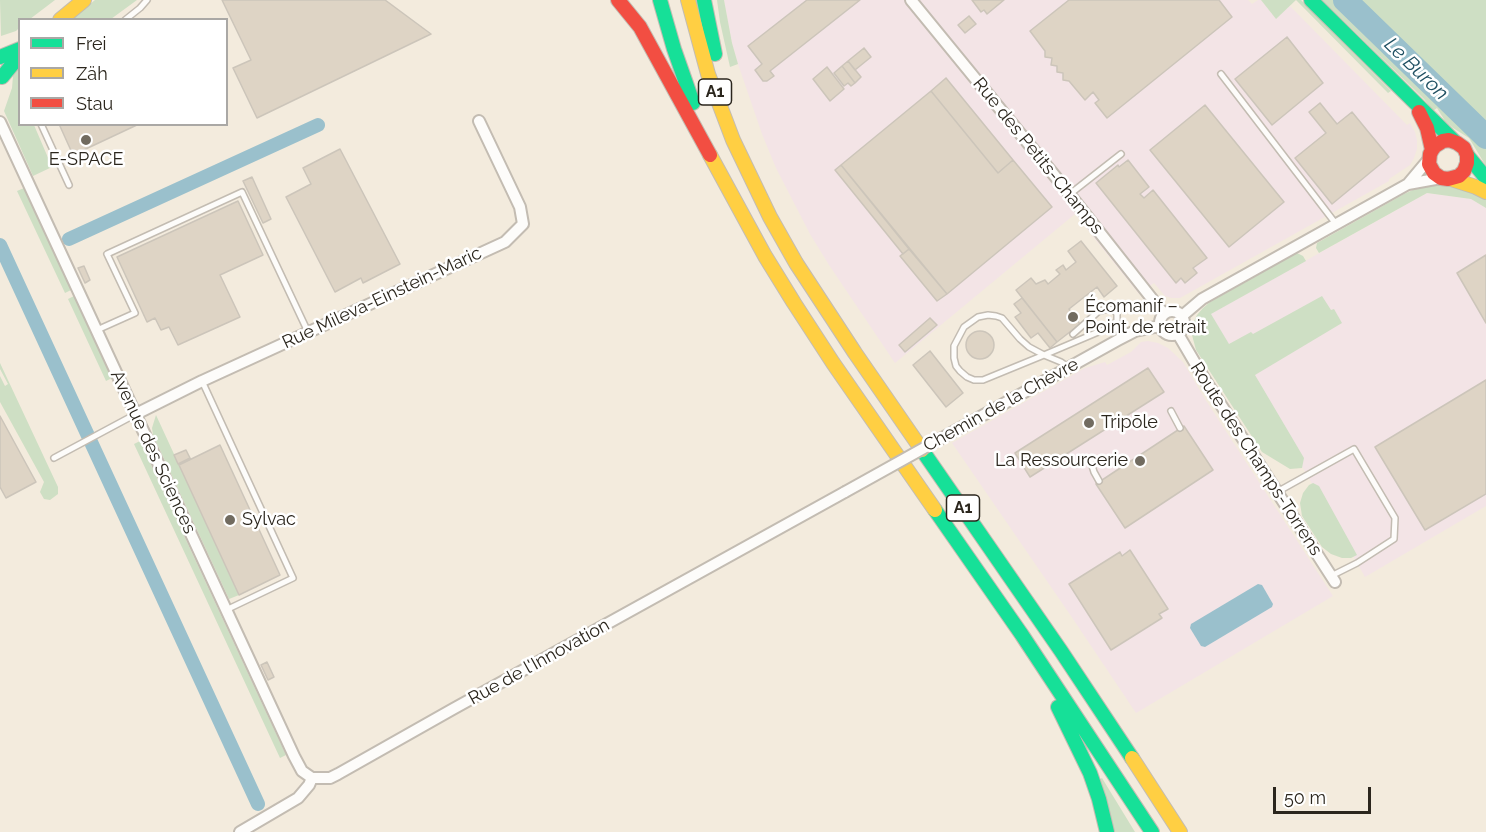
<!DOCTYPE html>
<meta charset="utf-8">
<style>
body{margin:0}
#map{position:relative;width:1486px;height:832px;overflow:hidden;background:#f3ebdd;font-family:Raleway,sans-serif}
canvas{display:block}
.legend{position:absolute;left:18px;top:18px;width:210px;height:108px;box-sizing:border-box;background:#fff;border:2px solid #aaa8a5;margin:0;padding:8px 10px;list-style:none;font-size:18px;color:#2b261d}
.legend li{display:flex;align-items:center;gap:12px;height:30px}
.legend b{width:30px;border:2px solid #aaa8a5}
.scale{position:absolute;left:1273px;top:787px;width:98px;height:27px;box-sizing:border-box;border:3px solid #2b261d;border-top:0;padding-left:8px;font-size:18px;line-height:21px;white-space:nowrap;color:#2b261d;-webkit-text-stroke:4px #fff;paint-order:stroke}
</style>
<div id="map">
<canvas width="1486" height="832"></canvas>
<ul class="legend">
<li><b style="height:8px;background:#16e098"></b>Frei</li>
<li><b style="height:8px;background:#ffcf43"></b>Zäh</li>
<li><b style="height:8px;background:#f24e42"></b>Stau</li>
</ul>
<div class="scale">50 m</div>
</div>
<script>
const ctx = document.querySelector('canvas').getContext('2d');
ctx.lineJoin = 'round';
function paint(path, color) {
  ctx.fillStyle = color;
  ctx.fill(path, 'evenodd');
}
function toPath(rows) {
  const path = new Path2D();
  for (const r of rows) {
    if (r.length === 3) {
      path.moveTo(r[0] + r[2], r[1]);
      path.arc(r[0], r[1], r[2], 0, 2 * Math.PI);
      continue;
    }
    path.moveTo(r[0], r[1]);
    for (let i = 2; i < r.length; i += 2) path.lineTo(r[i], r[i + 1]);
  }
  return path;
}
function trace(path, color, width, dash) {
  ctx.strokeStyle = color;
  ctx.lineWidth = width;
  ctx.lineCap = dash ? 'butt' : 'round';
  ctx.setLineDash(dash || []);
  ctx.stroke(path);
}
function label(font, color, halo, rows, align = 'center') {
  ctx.font = font + ' Raleway,sans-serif';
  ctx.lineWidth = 5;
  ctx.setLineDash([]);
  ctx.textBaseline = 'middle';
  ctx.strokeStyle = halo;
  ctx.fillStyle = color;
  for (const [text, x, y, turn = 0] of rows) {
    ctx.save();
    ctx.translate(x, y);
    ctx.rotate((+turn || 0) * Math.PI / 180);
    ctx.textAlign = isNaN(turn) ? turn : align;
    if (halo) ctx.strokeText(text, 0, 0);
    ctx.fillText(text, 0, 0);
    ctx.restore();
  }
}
paint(toPath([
 [724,0,1248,0,1252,4,1258,0,1261,0,1276,18,1290,6,1407,125,1410,123,1415,132,1417,140,1417,149,1414,158,1410,165,1389,179,1389,181,1180,298,1172,298,1165,296,1154,283,1139,294,1075,214,895,363,829,265,810,234,776,168,762,134,738,64,732,43],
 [1427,193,1471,199,1486,208,1486,506,1365,577,1307,475,1210,314],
 [1148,341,1158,343,1168,348,1183,362,1205,399,1333,596,1136,713,1071,616,952,443,1085,368,1105,362,1107,365,1131,352,1141,342]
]), '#f3e4e6');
paint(toPath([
 [0,0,55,0,30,19,20,20,19,28,16,31,1,36],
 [95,0,137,0,111,19,71,20],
 [717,0,724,0,732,43,738,64,730,67,720,22],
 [1261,0,1301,0,1391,91,1388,93,1296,0,1276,19],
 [1322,0,1486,0,1486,166,1469,138,1453,128,1445,121,1437,108,1433,111,1424,99],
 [19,65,20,124,34,125,52,167,33,176,4,111,12,88,13,76],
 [1439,185,1449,185,1486,198,1486,208,1471,199,1427,193,1319,253,1316,248,1317,243,1404,194,1415,189],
 [24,188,71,290,65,293,17,191],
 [1297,253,1303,256,1306,261,1211,314,1229,344,1251,332,1253,334,1322,296,1331,310,1334,309,1342,323,1255,375,1304,458,1302,468,1290,469,1262,452,1196,350,1192,335,1194,321,1197,315,1203,308,1210,302],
 [74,296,112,378,106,381,68,299],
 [0,363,58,487,58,494,50,500,44,499,40,492,44,482,0,402,0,376,5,386,8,384,0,369],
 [156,415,239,595,229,599,153,435,152,428],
 [140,441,286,755,280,758,134,444],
 [1313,483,1319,486,1357,555,1351,558,1342,558,1331,554,1322,547,1302,516,1300,503,1303,493,1309,485],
 [1102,778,1135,832,1112,832,1097,781]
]), '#cedfc4');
paint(toPath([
 [1258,584,1262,585,1273,604,1272,607,1205,647,1201,646,1190,628,1191,624]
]), '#9ac0cc');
trace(toPath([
 [69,239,318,125],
 [0,245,258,804]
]), '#9ac0cc', 14);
trace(toPath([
 [1345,0,1486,137]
]), '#9ac0cc', 24);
const building = toPath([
 [222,0,385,0,431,34,257,118,233,68,251,60,222,0],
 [807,0,860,0,770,71,774,76,767,81,763,81,755,70,762,64,748,46,807,0],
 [972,0,1004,0,987,14,984,10,981,12,972,0],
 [1069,0,1219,0,1232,17,1107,118,1095,103,1099,100,1093,92,1085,100,1069,81,1063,80,1063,73,1057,72,1057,66,1051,65,1052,58,1045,57,1045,51,1030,31,1069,0],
 [969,16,976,24,965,33,958,25,969,16],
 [1287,37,1323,83,1272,125,1235,79,1287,37],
 [864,48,871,57,855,70,848,61,864,48],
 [848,61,861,77,855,83,842,66,848,61],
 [842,66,855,83,851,86,848,83,844,86,834,73,842,66],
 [827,67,844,89,830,101,813,79,827,67],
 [946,78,1013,160,998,173,931,91,946,78],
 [931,91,998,173,1013,160,1052,207,947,294,841,165,931,91],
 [1320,103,1337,124,1352,112,1389,157,1332,204,1295,158,1326,133,1309,112,1320,103],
 [1205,105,1284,202,1229,247,1150,150,1205,105],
 [59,124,139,124,73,155,59,124],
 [340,149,400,264,363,283,361,278,335,292,286,197,311,184,303,168,340,149],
 [1128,160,1149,187,1140,194,1144,198,1153,190,1207,258,1193,268,1197,273,1185,283,1181,278,1176,283,1096,183,1118,165,1119,167,1128,160],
 [841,165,909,249,903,254,835,170,841,165],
 [252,177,271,219,263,223,243,181,252,177],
 [238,201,263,255,220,275,240,317,178,345,169,327,161,330,155,318,147,322,117,257,238,201],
 [1081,241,1117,286,1104,297,1097,287,1069,309,1080,324,1057,342,1016,290,1031,278,1036,284,1045,280,1048,284,1060,274,1056,270,1063,265,1066,270,1076,262,1068,251,1081,241],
 [909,249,947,294,937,301,900,256,909,249],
 [1486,255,1486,323,1457,273,1486,255],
 [84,266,90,280,85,283,78,268,84,266],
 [1022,298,1057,342,1050,348,1038,333,1031,338,1015,317,1021,313,1014,304,1022,298],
 [930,318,937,325,905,352,899,345,930,318],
 [980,345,14],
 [930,351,963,393,946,407,913,365,930,351],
 [1148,368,1164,392,1030,477,1015,453,1148,368],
 [1486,380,1486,494,1425,530,1375,447,1486,380],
 [0,416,36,482,6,498,0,487,0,416],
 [1184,426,1213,470,1125,528,1096,484,1184,426],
 [220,445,280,575,239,595,179,465,220,445],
 [186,450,190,458,178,464,174,455,186,450],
 [1130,550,1168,609,1159,614,1162,618,1111,650,1069,584,1120,552,1122,556,1130,550],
 [267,662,274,677,268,680,261,665,267,662]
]);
paint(building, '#ded4c5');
trace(building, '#ccc5ba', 1.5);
const lane = toPath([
 [125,20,140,8,147,0],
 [1221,74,1336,224],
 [41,124,69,185],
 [1070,194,1121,154],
 [97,330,135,313,107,254,242,192,308,332],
 [1073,334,1099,311,1108,309,1114,310,1117,314,1117,321,1110,327],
 [1068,367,1061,362,1044,355,1029,347,1020,339,1002,318,996,316,988,315,978,317,964,327,954,346,954,358,956,366,960,371,967,377,974,380,983,380,1044,355,1110,327,1128,333],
 [202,381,293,578,226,610],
 [1171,411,1180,428],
 [54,458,136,414],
 [1090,459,1094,472,1099,481],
 [1277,492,1354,449,1395,518,1394,539,1357,563,1331,576]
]);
const street = toPath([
 [911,0,1059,181,1164,314],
 [0,122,294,756,302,771,312,778,330,778,338,774,453,709,845,492],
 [1408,184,1441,178],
 [1172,323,12],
 [1182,316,1202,299,1408,184,1429,159],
 [1178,334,1205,380,1335,582],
 [136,414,202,381,505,242,523,224,520,207,479,121],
 [969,423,1118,340,1135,331,1160,326],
 [240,832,298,798,309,785,312,778]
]);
const fast = toPath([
 [660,0,674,49,693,103],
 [704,0,715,54],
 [1311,0,1454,141],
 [0,57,20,49],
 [2,77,20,55],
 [1467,155,1486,178],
 [922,450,1061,651,1132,758],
 [935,510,1022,635,1152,832],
 [1058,707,1090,773,1099,799,1107,832]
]);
const slow = toPath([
 [688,0,708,74,733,140,770,217,796,263,855,353,922,450],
 [60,20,84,0],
 [710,155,765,256,794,303,833,363,935,510],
 [1451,179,1476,187,1486,192],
 [1132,758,1180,832]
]);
const jam = toPath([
 [618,0,640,27,710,155],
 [1419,112,1427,128,1432,150,1430,154,1429,164,1434,173,1441,178,1448,179,1459,176,1464,171,1467,163,1467,155,1464,148,1457,143,1449,140,1443,141,1435,146,1432,150]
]);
trace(lane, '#c3bcb2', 8);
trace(street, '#c3bcb2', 14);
trace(fast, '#c3bcb2', 16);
trace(slow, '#c3bcb2', 16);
trace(jam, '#c3bcb2', 16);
trace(lane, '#fdfcfa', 5);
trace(street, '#fdfcfa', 10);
trace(fast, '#16e098', 14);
trace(slow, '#ffcf43', 14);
trace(jam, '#f24e42', 14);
const streetBridge = toPath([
 [845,492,969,423]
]);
trace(streetBridge, '#c3bcb2', 14, []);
trace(streetBridge, '#fdfcfa', 10);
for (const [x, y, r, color] of [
 [86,140,6,"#716b60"],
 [1073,317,6,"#716b60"],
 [1089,423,6,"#716b60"],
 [1140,461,6,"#716b60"],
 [230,520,6,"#716b60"]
]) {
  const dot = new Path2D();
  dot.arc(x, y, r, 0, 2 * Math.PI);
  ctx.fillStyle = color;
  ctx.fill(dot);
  trace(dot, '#fff', 2);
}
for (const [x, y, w] of [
 [715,92,33],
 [963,508,33]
]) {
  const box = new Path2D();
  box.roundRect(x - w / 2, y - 13, w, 26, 4.5);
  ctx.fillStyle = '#fff';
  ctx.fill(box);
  trace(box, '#2b261d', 1.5);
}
label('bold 16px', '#2b261d', null, [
 ["A1",715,92],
 ["A1",963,508]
]);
label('18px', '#2b261d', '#fff', [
 ["Rue des Petits-Champs",1038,156,51],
 ["Rue Mileva-Einstein-Maric",382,298,-25],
 ["Chemin de la Chèvre",1001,405,-29],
 ["Avenue des Sciences",153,452,65],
 ["Route des Champs-Torrens",1256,459,57],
 ["Rue de l'Innovation",539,662,-29]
]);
label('18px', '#2b261d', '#fff', [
 ["E-SPACE",86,160,"center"],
 ["Écomanif –",1085,307],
 ["Point de retrait",1085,328],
 ["Tripōle",1101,423],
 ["La Ressourcerie",1128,461,"right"],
 ["Sylvac",242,520]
], 'left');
label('italic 20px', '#215163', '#fff', [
 ["Le Buron",1416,69,44]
]);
</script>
